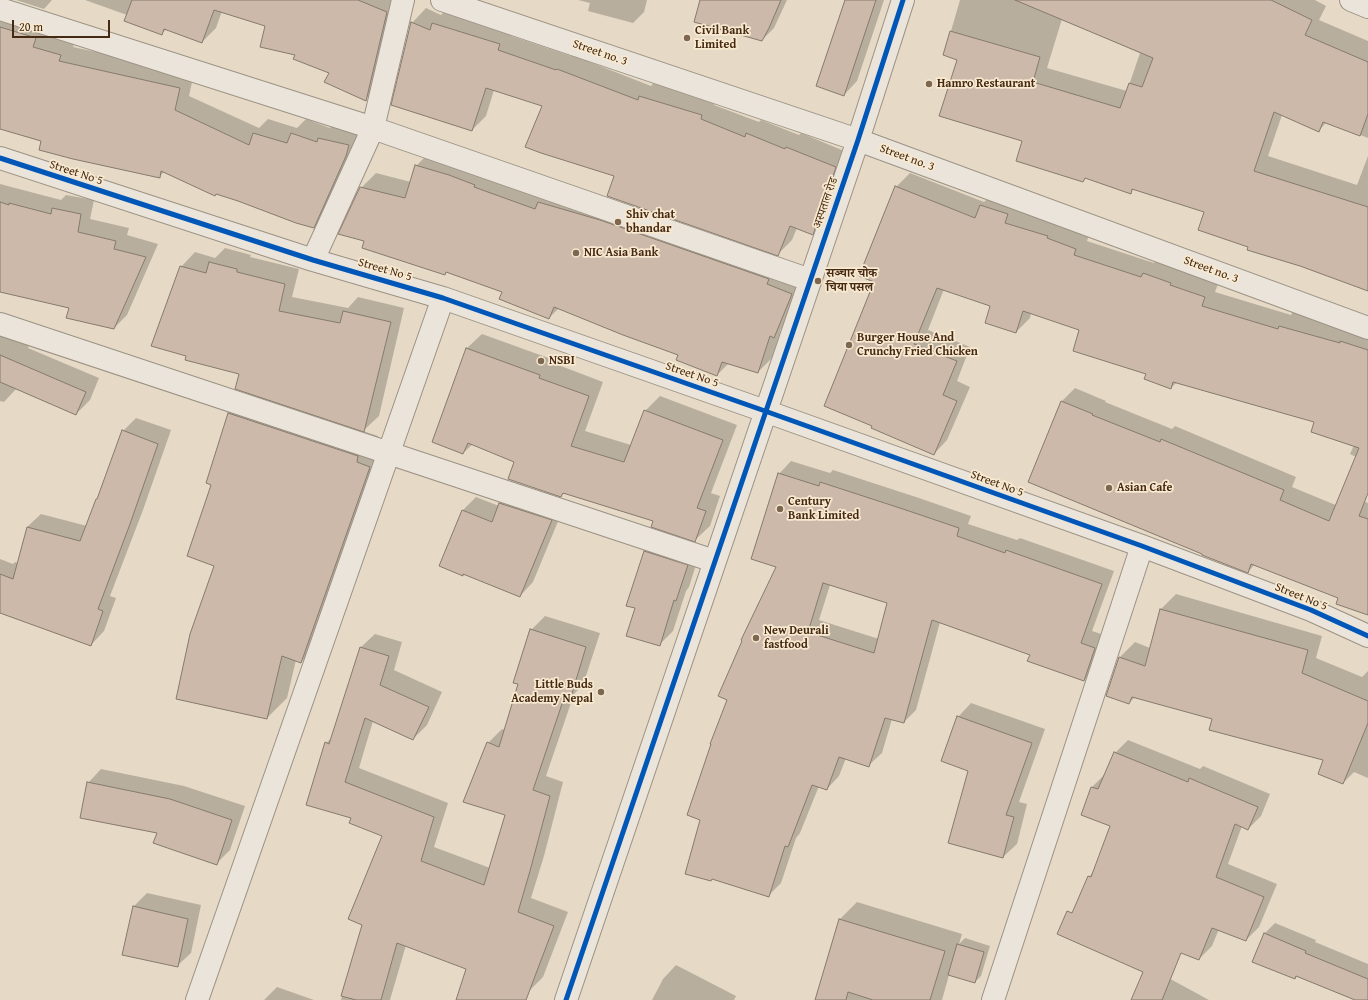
<!DOCTYPE html>
<meta charset="utf-8">
<style>
body{margin:0}
#map{position:relative;width:1368px;height:1000px;overflow:hidden;background:#e6dac6;font-family:"Gentium Book Plus",serif}
canvas{display:block}
.scale{position:absolute;left:12px;top:20px;width:98px;height:18px;box-sizing:border-box;border:2px solid #462912;border-top:0;padding-left:5px;font-size:12px;line-height:14px;white-space:nowrap;color:#462912;-webkit-text-stroke:3px #f8e9d1;paint-order:stroke}
</style>
<div id="map">
<canvas width="1368" height="1000"></canvas>
<div class="scale">20 m</div>
</div>
<script>
const ctx = document.querySelector('canvas').getContext('2d');
ctx.lineJoin = 'round';
function paint(path, color) {
  ctx.fillStyle = color;
  ctx.fill(path, 'evenodd');
}
function toPath(rows) {
  const path = new Path2D();
  for (const r of rows) {
    path.moveTo(r[0], r[1]);
    for (let i = 2; i < r.length; i += 2) path.lineTo(r[i], r[i + 1]);
  }
  return path;
}
function trace(path, color, width, dash) {
  ctx.strokeStyle = color;
  ctx.lineWidth = width;
  ctx.lineCap = dash ? 'butt' : 'round';
  ctx.setLineDash(dash || []);
  ctx.stroke(path);
}
function label(font, color, halo, rows, align = 'center') {
  ctx.font = font + ' "Gentium Book Plus","Noto Serif Devanagari",serif';
  ctx.lineWidth = 3.5;
  ctx.setLineDash([]);
  ctx.textBaseline = 'middle';
  ctx.strokeStyle = halo;
  ctx.fillStyle = color;
  for (const [text, x, y, turn = 0] of rows) {
    ctx.save();
    ctx.translate(x, y);
    ctx.rotate((+turn || 0) * Math.PI / 180);
    ctx.textAlign = isNaN(turn) ? turn : align;
    if (halo) ctx.strokeText(text, 0, 0);
    ctx.fillText(text, 0, 0);
    ctx.restore();
  }
}
paint(toPath([
 [16,0,52,0,44,9],
 [85,0,400,0,380,85,366,99,330,72,296,54,266,25,222,11,216,28,202,42,167,29,161,34,127,15],
 [578,0,647,0,644,12,633,23,588,11,590,3],
 [701,0,787,0,774,28,762,40],
 [846,0,884,0,857,81,844,95],
 [960,0,1315,0,1326,6,1319,20,1368,41,1368,138,1327,122,1318,131,1282,115,1268,156,1357,185,1368,156,1368,290,1249,246,1205,212,1134,189,1130,193,1086,178,1083,181,1023,141,958,59,944,55],
 [1062,19,1140,53,1127,91,1047,68],
 [426,8,441,15,447,9,513,30,511,36,571,56,572,55,651,86,654,82,715,101,714,105,759,122,761,120,799,135,801,133,849,153,827,219,812,234,797,228,792,240,778,254,615,176,543,106,494,90,486,116,472,130,412,23],
 [0,20,75,41,73,47,194,73,189,96,259,128,268,119,297,128,306,119,330,128,333,124,363,131,328,212,314,227,164,172,159,177,0,128],
 [431,151,806,280,789,322,781,329,773,357,758,372,729,363,717,375,679,354,559,308,549,318,503,291,447,272,445,274,366,241,361,188,376,173,411,182,416,166],
 [910,173,984,202,995,192,1089,235,1087,241,1154,263,1158,259,1218,284,1215,292,1291,315,1293,312,1368,332,1368,484,1356,457,1350,454,1354,445,1315,421,1177,382,1171,388,1081,330,1031,313,1030,318,1016,332,992,306,944,289,928,330,970,347,957,381,970,387,947,440,934,454,876,281,896,187],
 [0,184,61,200,66,195,94,200,90,219,129,228,127,235,158,244,127,315,114,328,70,308,0,291],
 [225,248,251,255,250,257,299,269,292,297,348,308,358,297,404,308,379,416,363,431,378,436,377,442,390,447,321,642,301,662,296,660,287,698,267,718,215,565,212,484,228,413,249,392,241,373,187,355,181,267,195,252,215,258],
 [482,334,554,360,553,363,603,382,585,431,631,445,645,411,660,396,737,425,711,493,720,496,710,526,695,540,654,521,564,493,561,496,515,461,473,444,463,453,467,348],
 [0,336,29,344,28,348,99,378,90,400,76,414,17,388,4,402,0,401],
 [1075,388,1106,401,1105,402,1172,429,1175,426,1296,477,1292,487,1338,506,1349,495,1368,503,1368,614,1339,598,1255,564,1248,572,1029,481,1062,401],
 [136,418,171,430,143,510,110,596,116,598,104,631,91,645,0,612,0,559,13,564,15,562,18,563,27,527,41,514,87,526,123,431],
 [791,461,830,473,833,470,916,497,971,516,968,524,1017,540,1020,538,1114,571,1092,631,1107,636,1097,668,1084,680,1031,654,940,622,916,710,904,722,892,719,882,753,869,765,846,758,839,776,827,789,819,786,800,833,796,838,781,883,769,895,713,878,711,880,777,566,779,474],
 [830,585,888,603,879,639,819,620],
 [513,490,564,507,533,582,520,596,462,511,476,497,499,506,500,503],
 [658,538,700,552,689,587,686,591,673,631,659,645,636,608,645,551],
 [1176,594,1322,636,1316,658,1362,677,1368,671,1368,778,1354,772,1343,783,1324,760,1214,718,1135,697,1129,703,1120,657,1135,642,1150,648,1161,609],
 [545,616,600,633,583,685,574,694,546,776,563,782,544,856,531,898,568,912,543,977,529,991,524,1000,458,1000,467,968,406,945,390,1000,341,1000,363,924,383,836,352,818,326,743,333,737,360,648,375,634,402,642,394,670,442,692,427,725,413,739,373,721,359,768,448,803,434,847,490,868,506,814,488,743,502,729,505,730,519,683,531,630],
 [971,703,1045,729,1019,802,1027,804,1017,844,1003,857,969,770,958,717],
 [1128,740,1200,769,1203,766,1270,794,1261,816,1248,829,1242,826,1228,864,1277,884,1259,927,1246,940,1219,929,1212,946,1199,959,1089,877,1094,871,1112,825,1092,787,1105,774,1115,753],
 [101,769,184,786,245,806,230,850,217,863,158,832,88,783],
 [147,893,201,905,191,953,177,966,133,907],
 [857,902,962,934,959,944,965,938,990,946,981,976,975,982,949,975,942,1000,816,1000,840,919],
 [1275,923,1316,940,1315,942,1368,964,1368,1000,1357,1000,1297,976,1295,978,1264,934],
 [676,965,736,996,734,1000,652,1000,663,979],
 [1152,969,1209,1000,1132,1000],
 [277,987,314,1000,264,1000]
]), '#0003');
const building = toPath([
 [132,0,358,0,387,12,366,101,324,82,329,73,293,59,295,55,260,47,265,26,214,10,202,43,164,29,162,35,124,21,132,0],
 [700,0,781,0,769,28,762,41,694,22,700,0],
 [845,0,876,0,844,96,816,86,845,0],
 [1015,0,1271,0,1312,20,1305,35,1368,62,1368,114,1360,136,1323,122,1319,132,1274,112,1254,171,1368,207,1368,291,1300,266,1247,250,1248,247,1198,230,1204,212,1132,189,1131,194,1085,178,1083,182,1016,161,1022,141,939,116,957,60,943,55,950,31,1040,57,1033,82,1120,108,1129,83,1142,87,1153,58,1015,0],
 [411,22,430,30,432,23,500,44,498,50,556,70,557,69,638,100,639,96,702,115,701,119,745,137,746,133,785,149,786,147,836,167,813,235,790,226,778,256,607,196,614,176,541,153,525,147,542,106,486,88,472,131,391,105,411,22],
 [0,27,36,38,33,47,61,55,59,61,180,88,175,110,249,145,253,133,287,143,291,133,317,142,318,138,349,145,346,156,314,228,296,223,238,201,216,194,215,196,161,171,160,178,73,159,39,150,41,141,0,129,0,27],
 [415,165,449,175,475,185,474,187,535,209,538,202,600,220,769,279,767,284,792,294,774,338,770,336,758,373,722,362,717,376,676,360,678,355,623,335,554,307,549,319,499,299,502,292,446,272,445,275,362,248,364,241,338,234,360,187,405,198,415,165],
 [895,186,975,218,980,205,1008,214,1005,223,1048,236,1047,238,1076,249,1074,255,1141,277,1143,273,1171,283,1170,285,1205,297,1202,306,1278,329,1279,326,1340,343,1340,341,1368,350,1368,493,1359,516,1368,519,1368,615,1336,604,1338,598,1251,564,1248,573,1202,555,1202,554,1028,482,1061,401,1093,414,1092,415,1160,442,1161,439,1284,490,1280,500,1329,521,1359,448,1311,432,1314,422,1173,382,1171,389,1144,379,1146,374,1073,351,1079,330,1023,311,1016,333,985,323,990,306,937,288,914,344,957,361,943,395,957,401,934,455,871,428,872,426,824,406,874,282,859,276,895,186],
 [0,202,9,205,9,203,51,214,52,208,81,214,78,232,116,241,114,249,146,257,114,329,66,318,69,308,0,292,0,202],
 [209,262,237,269,237,272,285,284,279,311,340,323,343,311,391,322,364,432,235,389,239,374,185,360,186,356,151,346,180,266,206,273,209,262],
 [466,348,540,375,539,378,589,396,571,446,624,462,644,410,723,440,697,508,706,511,695,542,651,527,653,521,563,493,561,497,508,479,514,462,468,443,463,454,432,442,466,348],
 [0,355,86,392,76,415,0,382,0,355],
 [228,413,358,456,357,462,370,467,301,663,282,656,267,719,176,699,190,634,214,566,187,556,211,485,206,483,228,413],
 [122,430,158,444,130,524,98,609,103,611,91,646,0,613,0,574,13,579,27,527,80,541,96,499,97,499,122,430],
 [778,473,819,486,820,482,903,509,959,528,957,536,1005,553,1006,550,1102,584,1081,643,1095,648,1084,681,1027,661,1030,655,932,620,904,723,885,718,869,767,839,757,827,790,812,785,788,847,785,846,769,897,712,879,711,881,685,874,700,820,687,815,711,744,710,744,727,700,718,696,742,641,741,640,776,567,751,559,778,473],
 [823,583,887,603,874,653,808,632,823,583],
 [499,503,552,520,520,597,463,574,463,576,439,566,462,510,492,522,499,503],
 [644,551,688,565,676,601,674,600,660,646,626,636,635,608,626,606,644,551],
 [1160,609,1308,650,1302,673,1368,701,1368,723,1343,784,1318,774,1323,760,1209,730,1212,719,1132,697,1129,704,1106,696,1119,657,1145,666,1160,609],
 [530,629,586,647,570,700,564,698,533,790,550,796,530,871,518,912,554,926,526,1000,456,1000,466,969,397,943,381,1000,356,1000,341,996,362,925,348,919,382,836,349,823,351,818,306,805,325,742,329,744,360,647,389,656,380,685,429,707,413,740,365,718,345,782,434,817,421,861,484,885,505,815,463,802,487,742,499,747,518,684,513,683,530,629],
 [957,716,1032,743,1006,815,1014,817,1003,858,948,843,968,771,941,761,957,716],
 [1114,752,1188,782,1189,778,1258,807,1248,830,1235,824,1216,877,1264,897,1246,941,1212,928,1199,960,1181,953,1162,1000,1131,1000,1143,972,1057,934,1067,911,1072,913,1088,876,1091,877,1110,826,1081,815,1091,787,1098,789,1114,752],
 [87,782,170,799,232,820,217,865,153,843,157,833,80,818,87,782],
 [133,906,188,919,178,967,122,955,133,906],
 [839,919,945,951,930,1000,873,1000,848,992,846,1000,815,1000,839,919],
 [1264,933,1306,951,1305,953,1368,979,1368,1000,1355,1000,1296,976,1295,979,1252,962,1264,933],
 [957,944,984,952,975,983,948,975,957,944]
]);
paint(building, '#ccb9aa');
trace(building, '#857a6c', 1);
const street = toPath([
 [442,0,858,140,1368,328],
 [1351,0,1368,7],
 [0,9,373,128,810,280],
 [0,158,313,260,443,298,765,411,1142,546,1311,610,1368,636],
 [313,260,373,128,403,0],
 [0,324,714,561],
 [197,1000,443,298],
 [566,1000,858,140,903,0],
 [993,1000,1142,546]
]);
trace(street, '#9c9284', 24);
trace(street, '#eae4da', 22);
trace(toPath([
 [0,158,313,260,443,298,765,411,1142,546,1311,610,1368,636],
 [566,1000,858,140,903,0]
]), '#0057b8', 5);
for (const [x, y, r, color] of [
 [687,38,4,"#7e6751"],
 [929,84,4,"#7e6751"],
 [618,222,4,"#7e6751"],
 [576,253,4,"#7e6751"],
 [818,281,4,"#7e6751"],
 [849,345,4,"#7e6751"],
 [541,361,4,"#7e6751"],
 [1109,488,4,"#7e6751"],
 [780,509,4,"#7e6751"],
 [756,638,4,"#7e6751"],
 [601,692,4,"#7e6751"]
]) {
  const dot = new Path2D();
  dot.arc(x, y, r, 0, 2 * Math.PI);
  ctx.fillStyle = color;
  ctx.fill(dot);
  trace(dot, '#f8e9d1', 1.5);
}
label('bold 12px', '#462912', '#f8e9d1', [
 ["Civil Bank",695,31],
 ["Limited",695,45],
 ["Hamro Restaurant",937,84],
 ["Shiv chat",626,215],
 ["bhandar",626,229],
 ["NIC Asia Bank",584,253],
 ["सञ्चार चोक",826,274],
 ["चिया पसल",826,288],
 ["Burger House And",857,338],
 ["Crunchy Fried Chicken",857,352],
 ["NSBI",549,361],
 ["Asian Cafe",1117,488],
 ["Century",788,502],
 ["Bank Limited",788,516],
 ["New Deurali",764,631],
 ["fastfood",764,645],
 ["Little Buds",593,685,"right"],
 ["Academy Nepal",593,699,"right"]
], 'left');
label('12px', '#462912', '#f8e9d1', [
 ["Street no. 3",600,53,19],
 ["Street no. 3",907,158,20],
 ["Street No 5",76,173,18],
 ["अस्पताल रोड",826,203,-71],
 ["Street No 5",385,270,16],
 ["Street no. 3",1211,270,20],
 ["Street No 5",692,375,19],
 ["Street No 5",997,484,20],
 ["Street No 5",1301,597,22]
]);
</script>
